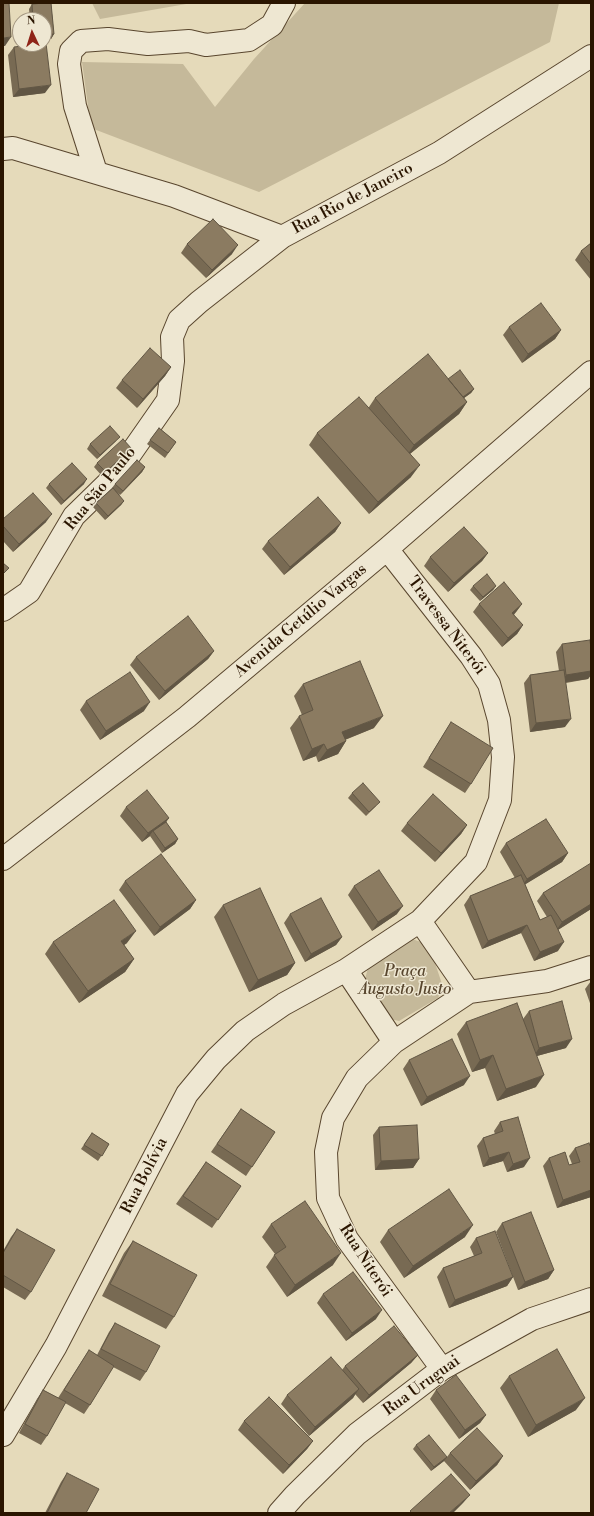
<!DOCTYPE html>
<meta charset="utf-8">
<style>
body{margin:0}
#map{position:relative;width:594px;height:1516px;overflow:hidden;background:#e5daba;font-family:"Libre Bodoni",serif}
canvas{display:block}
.frame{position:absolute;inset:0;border:4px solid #2a1500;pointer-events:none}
.north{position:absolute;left:12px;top:12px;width:40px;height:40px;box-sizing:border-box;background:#eee7d2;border:1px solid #a0937e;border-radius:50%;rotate:356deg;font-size:11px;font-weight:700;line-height:16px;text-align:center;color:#2a1500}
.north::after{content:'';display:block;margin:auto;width:14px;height:18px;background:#8f2418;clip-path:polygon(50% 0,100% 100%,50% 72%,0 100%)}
</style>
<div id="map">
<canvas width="594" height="1516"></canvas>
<div class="frame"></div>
<div class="north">N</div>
</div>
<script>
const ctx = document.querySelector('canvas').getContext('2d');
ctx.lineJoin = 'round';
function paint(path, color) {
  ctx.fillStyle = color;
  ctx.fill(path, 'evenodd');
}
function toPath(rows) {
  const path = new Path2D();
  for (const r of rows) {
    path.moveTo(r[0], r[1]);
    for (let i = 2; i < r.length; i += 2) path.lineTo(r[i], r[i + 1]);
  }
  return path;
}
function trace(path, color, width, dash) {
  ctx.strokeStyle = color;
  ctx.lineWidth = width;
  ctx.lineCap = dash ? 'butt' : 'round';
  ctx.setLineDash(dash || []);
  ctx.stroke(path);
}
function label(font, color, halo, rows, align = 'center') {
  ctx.font = font + ' "Libre Bodoni",serif';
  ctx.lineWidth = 3;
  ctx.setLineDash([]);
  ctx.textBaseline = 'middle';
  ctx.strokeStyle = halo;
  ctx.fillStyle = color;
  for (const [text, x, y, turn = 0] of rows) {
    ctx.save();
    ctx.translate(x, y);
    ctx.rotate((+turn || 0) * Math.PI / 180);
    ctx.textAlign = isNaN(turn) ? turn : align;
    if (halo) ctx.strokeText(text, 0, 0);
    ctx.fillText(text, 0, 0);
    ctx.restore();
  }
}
paint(toPath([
 [92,3,192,3,100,19],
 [305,3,559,3,550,42,259,192,91,128,82,62,183,64,215,107,254,59],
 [412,939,421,942,434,960,443,987,438,998,399,1021,390,1019,365,979,368,968]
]), '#c5b99a');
const minor = toPath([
 [3,149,13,148,174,196,282,237,439,153,591,56],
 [96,172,75,106,69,64,71,51,81,41,108,39,148,44,189,41,206,45,249,40,272,25,284,3],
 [387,549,471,656,489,684,499,720,503,757,500,800,476,862,420,921],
 [3,610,29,592,74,516,115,476,168,400,173,361,172,337,179,320,199,302,282,237],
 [3,859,187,717,387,549,591,372],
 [469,992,547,981,591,967],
 [394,1042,357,1078,333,1118,326,1152,328,1198,347,1239,442,1369],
 [3,1435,56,1346,187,1094,216,1059,245,1031,284,1004,346,970,420,921,469,992,394,1042,346,970],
 [279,1513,295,1495,357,1434,442,1369,532,1319,591,1299]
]);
trace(minor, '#59462e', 24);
trace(minor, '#eee7d2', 22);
paint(toPath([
 [45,3,51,3,54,34,51,39,44,39,44,20,30,20,29,9,32,4],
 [14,47,45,93,13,97,8,55],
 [591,243,591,280,575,260,581,251],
 [187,244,232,254,206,278,181,253],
 [509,327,561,330,555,339,522,363,503,335],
 [171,367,165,376,137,408,116,388,122,380],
 [448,379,474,389,471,393,464,398,467,402,459,414,410,454,411,477,369,514,309,445,317,433,369,407,375,398],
 [159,428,176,442,165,458,147,444],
 [116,441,97,459,87,449,90,444],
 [131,448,128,452,102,476,94,467,97,463],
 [145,467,142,472,120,495,116,492,124,501,121,505,105,520,93,507,96,503,112,488,115,484],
 [49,484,84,484,61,505,46,488],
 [3,519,46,522,13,552,3,541],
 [341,523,335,532,284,575,262,549,268,541],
 [488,553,482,561,448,592,424,566,430,557],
 [473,586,496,586,493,590,480,601,470,590],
 [479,604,522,604,516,612,514,615,523,625,517,634,502,647,473,612],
 [562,644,591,649,591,675,588,679,566,683,565,727,530,732,524,683,530,675,559,671,556,652],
 [214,651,208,659,159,700,130,665,136,657],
 [303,684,374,728,345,740,346,741,338,754,318,762,316,756,303,761,290,728,299,716,302,715,294,696],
 [86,701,144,711,100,740,80,710],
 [451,722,471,784,465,793,423,767],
 [352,793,376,806,366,816,348,798],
 [126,807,169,818,166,822,178,839,175,844,162,853,150,836,142,842,120,816],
 [407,823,467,825,461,834,435,862,401,831],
 [506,843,568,853,562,862,525,884,540,920,547,917,537,901,543,893,591,864,591,909,558,930,558,951,534,961,521,933,482,949,464,905,470,896,515,878,500,852],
 [125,881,196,900,190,909,154,936,119,890],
 [354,886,397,914,372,931,348,895],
 [223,905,295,963,287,975,249,992,214,917],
 [290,914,342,937,336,945,305,962,284,923],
 [53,942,127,943,124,945,134,959,125,972,79,1003,45,954],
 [591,981,591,1006,585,989],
 [529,1011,566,1048,537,1056,536,1087,497,1101,485,1068,472,1072,457,1034,466,1022,523,1019],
 [409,1060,464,1085,421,1106,403,1069],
 [241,1109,275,1132,246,1176,211,1152],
 [500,1122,524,1167,507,1172,503,1161,483,1167,477,1146,483,1138,495,1134,494,1131],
 [379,1127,419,1159,413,1168,375,1170,373,1135],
 [92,1133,109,1144,98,1161,81,1149],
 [575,1148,591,1148,591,1197,557,1208,543,1166,549,1158,569,1165,572,1164,569,1156],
 [206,1162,241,1186,212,1228,176,1204],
 [502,1223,554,1270,548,1279,518,1290,496,1232],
 [271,1224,333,1265,287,1297,266,1267,275,1254,262,1237],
 [17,1229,31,1292,25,1300,3,1287,3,1251,11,1237],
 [388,1230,465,1237,404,1278,380,1242],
 [476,1238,513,1277,507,1286,449,1308,437,1277,443,1268,474,1256,470,1247],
 [133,1241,174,1317,166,1329,102,1296,124,1253],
 [323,1294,376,1319,346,1341,317,1303],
 [115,1323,146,1372,140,1381,113,1367,90,1405,84,1414,65,1403,47,1436,41,1445,19,1433,37,1399,43,1390,58,1398,89,1350,97,1355,109,1332],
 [418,1355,411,1363,363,1403,355,1394,353,1398,309,1436,281,1404,287,1395,342,1370,345,1366],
 [509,1376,576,1410,528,1437,500,1388],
 [436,1390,486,1415,480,1423,459,1439,430,1399],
 [244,1421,313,1441,307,1449,283,1474,238,1430],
 [416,1445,447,1457,444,1461,431,1471,413,1449],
 [450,1453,503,1456,497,1465,470,1490,444,1461],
 [67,1473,86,1513,45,1513,61,1482]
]), '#786a53');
paint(toPath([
 [54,34,51,39,44,39,44,35],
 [11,37,5,46,3,46,3,38],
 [51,85,45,93,13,97,19,89],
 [238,245,232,254,206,278,212,270],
 [561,330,555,339,522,363,528,354],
 [171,367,165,376,137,408,143,399],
 [474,389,471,393,453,406,456,402],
 [467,402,459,414,406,457,414,445],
 [120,437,116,441,97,459,100,455],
 [131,448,128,452,102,476,106,472],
 [420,465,411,477,369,514,378,502],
 [145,467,142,472,120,495,123,491],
 [87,479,84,484,61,505,64,501],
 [124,501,121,505,105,520,108,516],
 [52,514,46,522,13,552,19,544],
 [341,523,335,532,284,575,290,567],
 [488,553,482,561,448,592,454,583],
 [496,586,493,590,480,601,483,597],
 [522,604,516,612,506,621,512,613],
 [523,625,517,634,502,647,508,638],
 [214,651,208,659,159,700,165,691],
 [591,671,591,675,588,679,560,683,566,675],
 [150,702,144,711,100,740,106,731],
 [383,716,374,728,334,744,342,732],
 [571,719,565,727,530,732,536,723],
 [346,741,338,754,318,762,327,750],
 [324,744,316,756,303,761,312,749],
 [169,818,163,826,153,831,150,835,150,836,142,842,148,833],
 [467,825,461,834,435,862,441,853],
 [178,839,175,844,162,853,165,848],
 [568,853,562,862,521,887,527,879],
 [196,900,190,909,154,936,160,927],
 [591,904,591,909,556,931,562,922],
 [403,906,397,914,372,931,378,922],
 [527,925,521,933,482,949,488,941],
 [136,931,127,943,112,953,121,941],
 [342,937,336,945,305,962,311,954],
 [564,942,558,951,534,961,540,952],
 [134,959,125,972,79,1003,88,991],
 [295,963,287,975,249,992,258,980],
 [572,1039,566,1048,533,1057,539,1048],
 [493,1055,485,1068,472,1072,480,1060],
 [544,1075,536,1087,497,1101,506,1089],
 [470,1076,464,1085,421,1106,427,1097],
 [509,1152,503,1161,483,1167,489,1158],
 [530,1158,524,1167,507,1172,513,1164],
 [419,1159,413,1168,375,1170,381,1161],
 [591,1190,591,1197,557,1208,563,1200],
 [473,1225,465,1237,404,1278,413,1266],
 [341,1253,333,1265,287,1297,295,1285],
 [554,1270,548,1279,518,1290,525,1282],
 [513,1277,507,1286,449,1308,455,1300],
 [382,1310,376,1319,346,1341,352,1333],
 [418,1355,411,1363,363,1403,369,1395],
 [359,1389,353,1398,309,1436,315,1427],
 [585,1398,576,1410,528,1437,536,1425],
 [486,1415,480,1423,459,1439,465,1430],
 [313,1441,307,1449,283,1474,289,1465],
 [503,1456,497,1465,470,1490,476,1481],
 [447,1457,444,1461,431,1471,434,1467],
 [470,1495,463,1503,453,1513,449,1513]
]), '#615644');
const building = toPath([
 [3,3,9,3,11,37,3,38,3,3],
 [45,3,51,3,54,34,44,35,44,20,33,20,32,4,45,3],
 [46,43,51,85,19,89,14,47,46,43],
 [213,219,238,245,212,270,187,244,213,219],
 [591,243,591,264,581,251,591,243],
 [541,303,561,330,528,354,509,327,541,303],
 [150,348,171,367,143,399,122,380,150,348],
 [428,354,467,402,414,445,375,398,428,354],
 [460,370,474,389,463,397,448,379,460,370],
 [359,397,420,465,378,502,317,433,359,397],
 [110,426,120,437,100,455,90,444,110,426],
 [159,428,176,442,168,453,150,440,159,428],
 [123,439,131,448,106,472,97,463,123,439],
 [137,460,145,467,123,491,115,484,137,460],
 [72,463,87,479,64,501,49,484,72,463],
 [113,488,124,501,108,516,96,503,113,488],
 [33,493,52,514,19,544,3,526,3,519,33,493],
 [318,497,341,523,290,567,268,541,318,497],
 [464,527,488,553,454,583,430,557,464,527],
 [3,563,9,568,3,574,3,563],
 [487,574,496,586,483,597,473,586,487,574],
 [504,582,522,604,512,613,523,625,508,638,479,604,504,582],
 [188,616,214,651,165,691,136,657,188,616],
 [590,640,591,649,591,671,566,675,562,644,590,640],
 [360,661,383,716,342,732,346,741,327,750,324,744,312,749,299,716,313,710,303,684,360,661],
 [564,670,571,719,536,723,530,675,564,670],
 [130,672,150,702,106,731,86,701,130,672],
 [451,722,493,748,471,784,429,758,451,722],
 [363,783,380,802,369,812,352,793,363,783],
 [147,790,169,818,148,833,126,807,147,790],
 [433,794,467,825,441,853,407,823,433,794],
 [546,819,568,853,527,879,506,843,546,819],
 [166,822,178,839,165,848,153,831,166,822],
 [161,854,196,900,160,927,125,881,161,854],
 [591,863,591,904,562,922,543,893,591,863],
 [379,870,403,906,378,922,354,886,379,870],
 [521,875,540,920,551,915,564,942,540,952,527,925,488,941,470,896,521,875],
 [260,888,295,963,258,980,223,905,260,888],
 [321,898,342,937,311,954,290,914,321,898],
 [114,900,136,931,121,941,134,959,88,991,53,942,114,900],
 [562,1001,572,1039,539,1048,529,1011,562,1001],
 [517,1003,544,1075,506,1089,493,1055,480,1060,466,1022,517,1003],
 [452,1039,470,1076,427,1097,409,1060,452,1039],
 [241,1109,275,1132,252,1167,217,1144,241,1109],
 [518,1117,530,1158,513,1164,509,1152,489,1158,483,1138,503,1131,500,1122,518,1117],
 [417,1125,419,1159,381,1161,379,1127,417,1125],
 [92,1133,109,1144,102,1156,84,1145,92,1133],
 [589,1143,591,1148,591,1190,563,1200,549,1158,565,1152,569,1165,580,1162,575,1148,589,1143],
 [206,1162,241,1186,218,1220,183,1196,206,1162],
 [449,1189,473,1225,413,1266,388,1230,449,1189],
 [305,1201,341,1253,295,1285,274,1255,286,1247,271,1224,305,1201],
 [531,1212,554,1270,525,1282,502,1223,531,1212],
 [17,1229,55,1250,31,1292,3,1275,3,1253,17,1229],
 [495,1231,513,1277,455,1300,443,1268,482,1253,476,1238,495,1231],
 [133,1241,197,1275,174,1317,110,1284,133,1241],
 [353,1272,382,1310,352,1333,323,1294,353,1272],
 [115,1323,160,1346,146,1372,101,1349,115,1323],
 [394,1326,418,1355,369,1395,345,1366,394,1326],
 [557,1349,585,1398,536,1425,509,1376,557,1349],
 [89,1350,114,1366,90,1405,64,1390,89,1350],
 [331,1357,359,1389,315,1427,287,1395,331,1357],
 [456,1375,486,1415,465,1430,436,1390,456,1375],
 [43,1390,66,1402,47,1436,25,1424,43,1390],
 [269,1397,313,1441,289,1465,244,1421,269,1397],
 [477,1428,503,1456,476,1481,450,1453,477,1428],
 [429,1435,447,1457,434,1467,416,1445,429,1435],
 [67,1473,99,1489,86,1513,47,1513,67,1473],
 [451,1474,470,1495,449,1513,412,1513,410,1511,451,1474]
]);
paint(building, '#8b7b61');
trace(building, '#615644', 1);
label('16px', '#2a1500', '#eee7d2', [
 ["Rua Rio de Janeiro",353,199,-28],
 ["Rua São Paulo",101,489,-51],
 ["Avenida Getúlio Vargas",301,621,-40],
 ["Travessa Niterói",446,626,53],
 ["Rua Bolívia",145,1176,-63],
 ["Rua Niterói",365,1261,57],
 ["Rua Uruguai",422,1386,-36]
]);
label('italic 16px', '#58462e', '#eee7d2', [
 ["Praça",405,972],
 ["Augusto Justo",405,990]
]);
</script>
